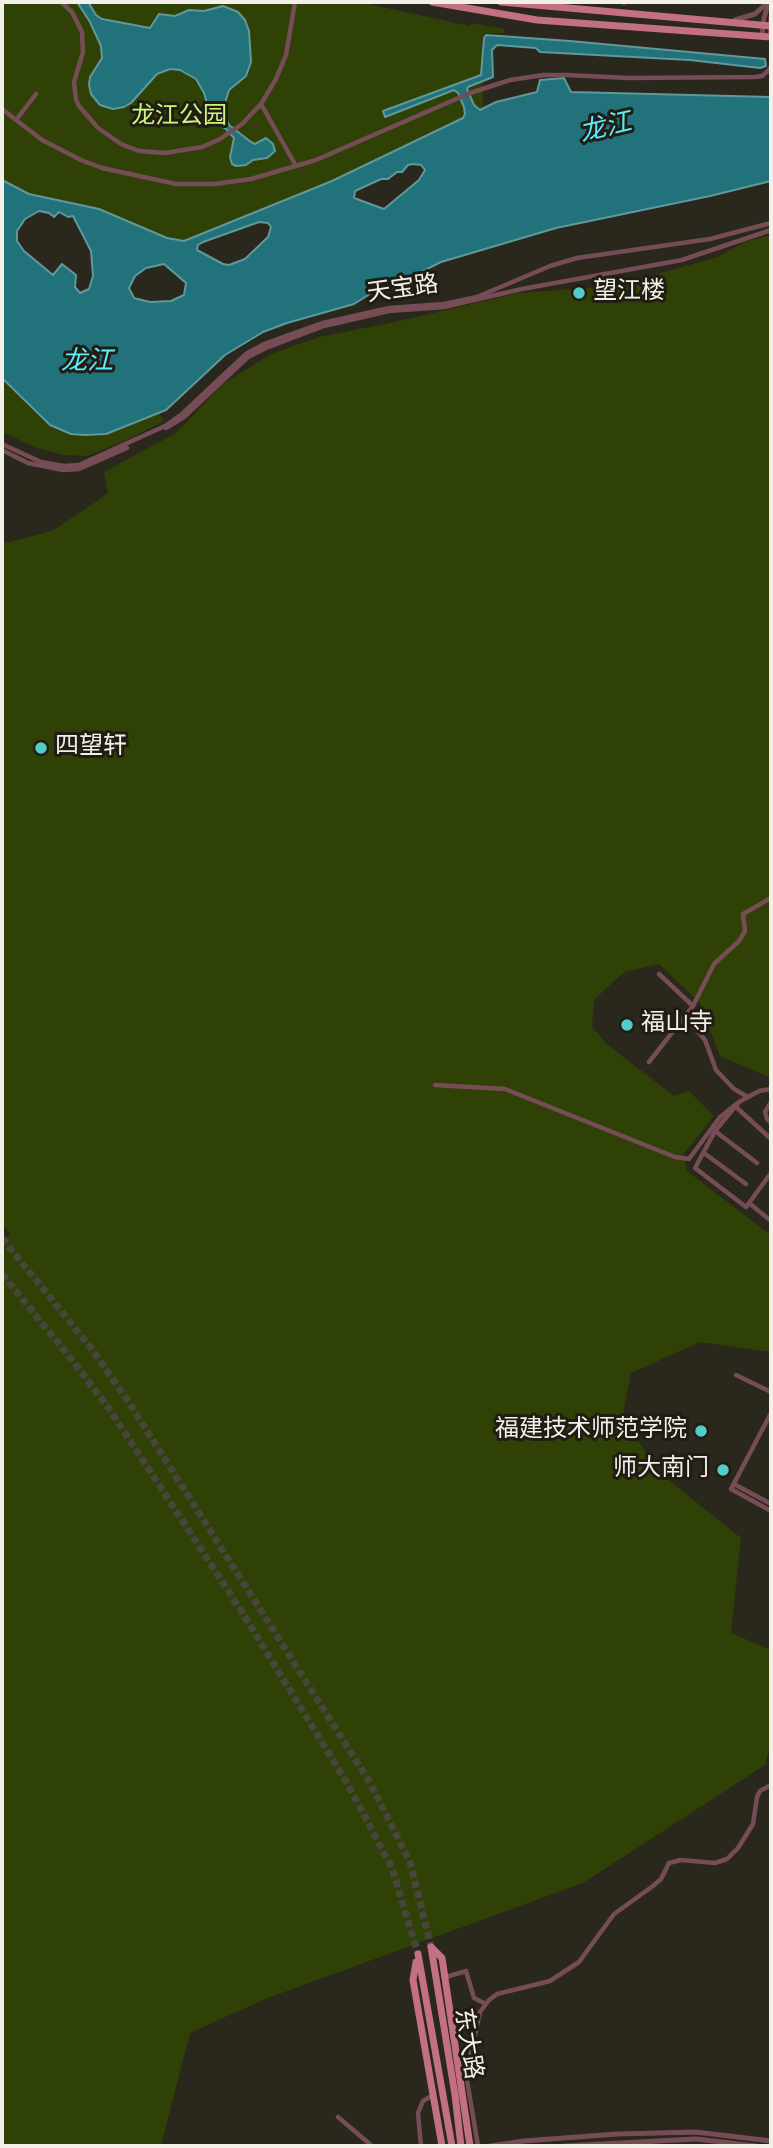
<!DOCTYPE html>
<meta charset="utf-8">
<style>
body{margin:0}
#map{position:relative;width:773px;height:2148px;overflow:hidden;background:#2a271d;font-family:Overpass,sans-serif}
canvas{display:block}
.frame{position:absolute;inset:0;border:4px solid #f2f0e9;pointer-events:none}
</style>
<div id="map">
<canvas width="773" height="2148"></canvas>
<div class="frame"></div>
</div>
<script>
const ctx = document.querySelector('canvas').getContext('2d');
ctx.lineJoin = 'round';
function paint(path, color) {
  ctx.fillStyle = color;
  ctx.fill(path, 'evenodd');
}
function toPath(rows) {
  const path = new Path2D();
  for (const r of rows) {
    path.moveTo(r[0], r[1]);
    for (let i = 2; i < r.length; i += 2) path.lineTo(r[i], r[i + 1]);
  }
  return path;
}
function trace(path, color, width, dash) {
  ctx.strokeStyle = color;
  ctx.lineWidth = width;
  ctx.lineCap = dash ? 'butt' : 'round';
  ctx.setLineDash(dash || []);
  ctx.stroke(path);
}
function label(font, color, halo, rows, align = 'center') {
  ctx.font = font + ' Overpass,"Noto Sans SC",sans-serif';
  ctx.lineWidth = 6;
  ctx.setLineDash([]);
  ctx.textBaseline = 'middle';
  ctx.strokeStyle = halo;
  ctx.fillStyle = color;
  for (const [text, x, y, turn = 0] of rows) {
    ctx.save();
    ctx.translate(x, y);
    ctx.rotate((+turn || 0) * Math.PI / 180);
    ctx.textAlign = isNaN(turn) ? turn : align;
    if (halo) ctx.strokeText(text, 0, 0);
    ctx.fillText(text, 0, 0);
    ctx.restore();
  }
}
paint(toPath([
 [2,2,359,2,470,26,471,23,504,29,504,33,485,33,482,38,483,109,332,181,184,241,168,238,99,209,29,194,2,180],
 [771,235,771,1078,720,1056,700,1003,659,964,624,972,594,1000,592,1027,608,1045,674,1096,689,1091,714,1116,684,1154,687,1171,771,1235,771,1352,700,1342,631,1373,622,1418,660,1473,741,1538,731,1633,771,1650,771,1742,765,1765,583,1883,265,1999,190,2033,161,2146,2,2146,2,1241,10,1234,2,1224,2,544,52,531,88,507,108,493,104,472,176,433,223,384,271,354,319,337,390,323,519,293,599,287,650,276,718,257,746,241],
 [2,380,49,426,71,435,88,436,106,434,159,413,164,421,127,440,87,456,63,455,37,448,2,432]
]), '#304106');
const water = toPath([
 [77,2,88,2,96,15,102,19,150,28,159,14,175,16,189,10,204,11,223,6,238,12,245,20,249,31,251,62,246,76,229,90,225,103,226,118,229,125,251,142,255,144,266,138,273,144,275,151,267,158,253,160,246,165,236,166,232,164,230,157,234,138,226,129,212,121,204,93,196,79,180,70,170,69,157,74,131,103,124,107,113,109,100,105,91,94,89,85,90,77,102,58,101,46,90,22,77,2],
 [486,35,570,41,765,59,766,66,760,68,690,60,540,52,536,48,497,45,492,50,493,77,468,87,467,89,474,105,480,110,496,102,537,92,540,80,564,78,571,92,771,97,771,181,710,196,556,228,441,262,421,272,409,282,383,292,379,297,373,292,354,304,287,323,263,332,225,355,166,410,106,434,85,435,71,434,50,425,2,378,2,180,29,194,99,209,167,238,184,241,332,181,463,118,465,114,464,107,458,93,454,90,385,117,383,111,481,75,484,38,486,35],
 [413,164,421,165,425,170,419,180,384,209,354,198,355,191,381,179,388,179,397,172,402,172,408,165,413,164],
 [39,211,49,213,54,217,59,212,68,217,73,216,91,251,93,276,89,289,80,293,75,287,76,275,62,264,53,275,24,251,17,241,17,231,25,219,39,211],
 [259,222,268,223,271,227,268,237,245,259,229,265,223,264,197,250,198,245,203,242,259,222],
 [164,264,186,283,184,295,171,301,150,302,134,298,129,288,135,276,146,268,164,264]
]);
paint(water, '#21727a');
trace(water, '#60989b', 2);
trace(toPath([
 [2,1238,91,1348,128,1401,369,1781,410,1862,431,1947],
 [2,1274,72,1360,110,1410,240,1609,347,1783,392,1868,418,1954]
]), '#48453c', 7, [7, 3.5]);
trace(toPath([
 [61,2,72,12,82,32,83,52,74,82,76,100,79,106,98,128,121,144,139,151,165,153,202,147,220,139,242,124,261,104,276,79,286,55,295,2],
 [623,2,624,3],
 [261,104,296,166],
 [2,109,42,140,81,160,102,168,176,184,214,184,251,179,316,160,470,93,510,80,544,75,566,75,629,78,755,77,762,76,769,70,771,66],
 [16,120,36,94],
 [166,428,184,417,248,357,266,348,324,326,389,311,444,307,522,289,682,260,771,230],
 [2,444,41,462,64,466,79,465,165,426,182,414,246,354,264,344,297,332,323,323,389,308,444,304,477,297,550,266,577,258,710,239,771,223],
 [2,450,28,463,63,470,79,469,127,448],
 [693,1006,714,964,739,941,745,931,743,914,771,898],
 [685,1016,705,1040,716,1070,734,1089,748,1097],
 [649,1062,693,1006,659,974],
 [435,1085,505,1089,675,1157,689,1159,720,1117,739,1102],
 [771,1089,759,1091,739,1102,715,1131,695,1168,746,1207,771,1173],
 [771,1102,765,1112,767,1119,771,1123],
 [736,1107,771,1139],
 [715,1131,757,1163],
 [704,1153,746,1184],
 [749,1203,771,1221],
 [736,1375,771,1392],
 [771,1413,731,1489,771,1511],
 [734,1484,771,1504],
 [446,1977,466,1971,474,1998,486,2004],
 [338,2117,372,2146],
 [421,2146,418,2113,423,2101,433,2095],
 [478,2146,467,2080,470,2057,480,2012,489,2000,497,1994,550,1981,579,1962,614,1914,653,1886,661,1879,669,1863,681,1860,715,1863,727,1859,738,1848,753,1824,757,1797,760,1791,771,1785]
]), '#764d56', 4.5);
trace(toPath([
 [735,20,755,14,768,2],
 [762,36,764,18,769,2],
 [770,37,771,17],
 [490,2146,524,2141,617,2134,696,2132,771,2141],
 [563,2146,696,2139,756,2146]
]), '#764d56', 5);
trace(toPath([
 [432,2,537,20,771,37],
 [501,2,771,26],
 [431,1947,442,1958,470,2146],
 [431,1947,455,2095,461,2146],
 [418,1954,452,2146],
 [416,1962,413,1980,442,2146]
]), '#c36f84', 7);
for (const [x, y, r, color] of [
 [579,293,7,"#53cdc9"],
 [41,748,7,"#53cdc9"],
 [627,1025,7,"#53cdc9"],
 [701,1431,7,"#53cdc9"],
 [723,1470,7,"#53cdc9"]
]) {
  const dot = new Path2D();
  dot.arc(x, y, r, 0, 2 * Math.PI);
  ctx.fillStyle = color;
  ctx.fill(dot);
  trace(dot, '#211d14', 2.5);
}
label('24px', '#caf57b', '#211d14', [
 ["龙江公园",179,118]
]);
label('24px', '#f2f0e9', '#211d14', [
 ["天宝路",403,291,-8],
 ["东大路",466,2044,81]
]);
label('24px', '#f2f0e9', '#211d14', [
 ["望江楼",593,293],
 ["四望轩",55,748],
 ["福山寺",641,1025],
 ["福建技术师范学院",687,1431,"right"],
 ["师大南门",709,1470,"right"]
], 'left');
label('italic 26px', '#58edfc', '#211d14', [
 ["龙江",606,130,-13],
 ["龙江",87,364]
]);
</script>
